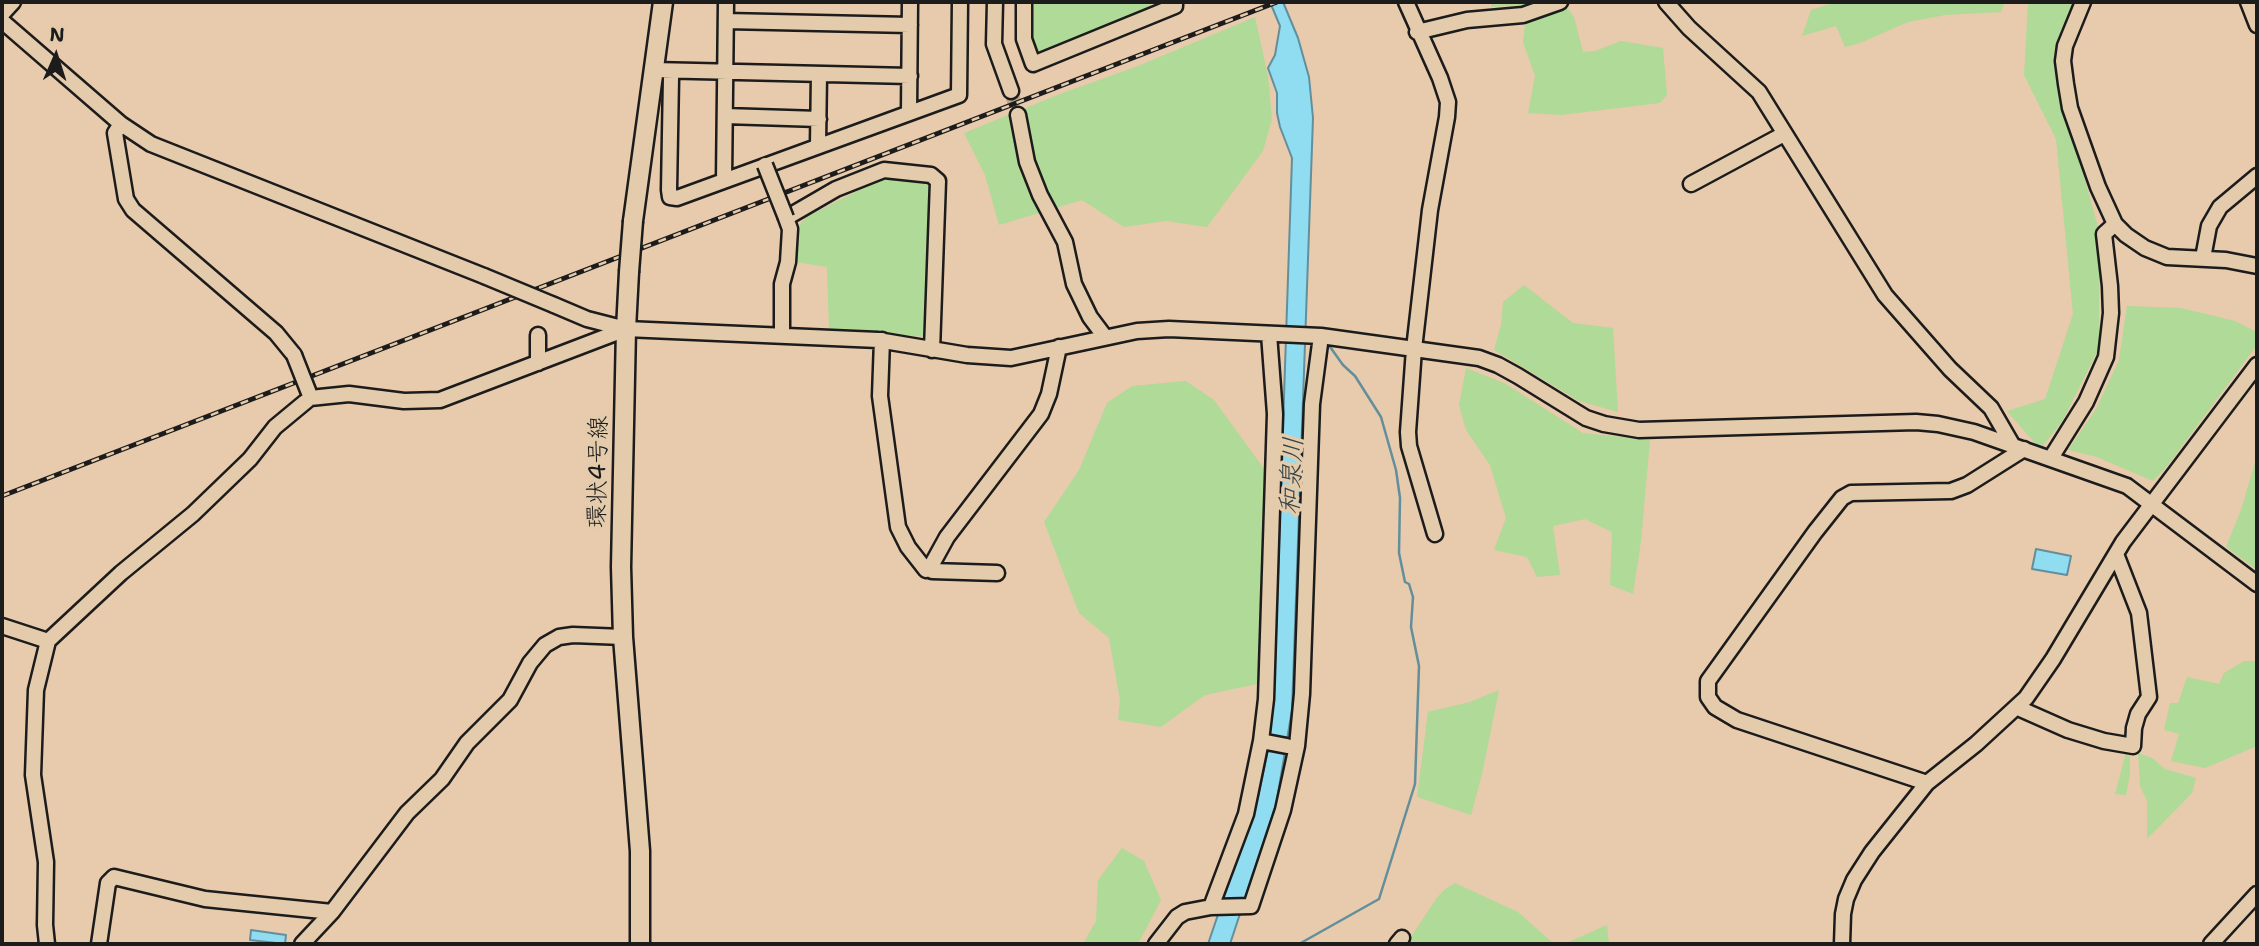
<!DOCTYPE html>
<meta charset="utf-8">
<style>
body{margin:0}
#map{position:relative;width:2259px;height:946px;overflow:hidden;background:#e8caac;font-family:"Shantell Sans",sans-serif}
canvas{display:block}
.frame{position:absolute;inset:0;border:4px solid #1c1c1c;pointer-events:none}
.north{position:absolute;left:21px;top:21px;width:70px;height:70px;-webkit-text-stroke:5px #e3cbab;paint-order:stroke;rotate:3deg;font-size:19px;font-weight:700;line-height:28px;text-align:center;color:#1c1c1c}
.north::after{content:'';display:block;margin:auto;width:24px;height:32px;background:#1c1c1c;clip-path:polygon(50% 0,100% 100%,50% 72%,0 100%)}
</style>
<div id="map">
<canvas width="2259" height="946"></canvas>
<div class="frame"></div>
<div class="north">N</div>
</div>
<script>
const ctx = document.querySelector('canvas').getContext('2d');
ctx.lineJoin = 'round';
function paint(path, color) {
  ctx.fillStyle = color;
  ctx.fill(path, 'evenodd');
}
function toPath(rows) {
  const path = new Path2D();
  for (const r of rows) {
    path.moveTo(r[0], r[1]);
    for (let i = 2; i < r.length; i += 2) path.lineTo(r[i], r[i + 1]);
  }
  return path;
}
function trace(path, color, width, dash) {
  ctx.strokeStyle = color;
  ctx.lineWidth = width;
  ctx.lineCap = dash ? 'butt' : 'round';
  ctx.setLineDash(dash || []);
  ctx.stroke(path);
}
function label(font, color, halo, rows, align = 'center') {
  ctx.font = font + ' "Shantell Sans","Klee One",sans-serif';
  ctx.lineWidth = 7;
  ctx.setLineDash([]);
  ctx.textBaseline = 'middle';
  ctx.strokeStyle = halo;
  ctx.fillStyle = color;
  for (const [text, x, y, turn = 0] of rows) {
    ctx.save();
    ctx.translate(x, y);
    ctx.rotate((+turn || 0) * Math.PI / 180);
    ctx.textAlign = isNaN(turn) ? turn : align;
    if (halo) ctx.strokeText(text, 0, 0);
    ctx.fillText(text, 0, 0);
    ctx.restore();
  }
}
paint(toPath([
 [1030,2,1149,2,1151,11,1037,58,1030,40],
 [1491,2,1563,2,1574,17,1583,52,1595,51,1621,41,1663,48,1667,95,1660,103,1561,115,1528,113,1535,76,1523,42,1525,24,1520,5,1491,7],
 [1835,2,1869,3,2005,2,2001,12,1945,15,1908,22,1860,43,1845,47,1836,26,1802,36,1811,10],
 [2028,2,2074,2,2054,52,2071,128,2099,231,2099,348,2062,422,2040,449,2007,411,2045,399,2073,314,2056,139,2024,75],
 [1255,17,1268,76,1272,119,1263,151,1207,227,1166,221,1124,227,1082,200,999,225,985,175,964,133,1060,94,1138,66],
 [887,176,933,186,928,337,829,329,827,267,796,262,800,224,806,217],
 [1524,285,1573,323,1613,328,1618,412,1579,401,1494,350,1501,325,1503,302],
 [2127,306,2181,308,2235,321,2257,332,2257,345,2168,465,2153,481,2097,457,2068,450,2096,409,2119,360],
 [1466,368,1504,383,1583,433,1650,440,1641,541,1633,594,1610,585,1612,532,1585,519,1553,526,1560,575,1537,577,1527,557,1494,550,1506,518,1490,465,1466,430,1459,405],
 [1186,381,1214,400,1270,477,1270,627,1257,684,1205,695,1161,727,1118,720,1120,700,1109,638,1079,613,1044,522,1079,470,1107,403,1132,386],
 [2257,456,2257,570,2226,547,2241,510],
 [2244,661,2257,661,2257,746,2205,768,2171,761,2179,734,2164,730,2170,703,2178,703,2187,677,2219,684,2224,673],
 [1499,690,1482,774,1471,815,1417,797,1428,712,1470,702],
 [2127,749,2130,749,2130,774,2126,795,2115,794],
 [2138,753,2152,758,2165,769,2196,778,2192,793,2147,839,2147,801,2140,786],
 [1122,848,1144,861,1161,900,1138,944,1083,944,1096,921,1098,880],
 [1455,883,1518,912,1554,944,1407,943,1436,899,1444,890],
 [1607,925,1609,944,1564,944]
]), '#afda97');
const water = toPath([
 [1270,2,1283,2,1298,38,1309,77,1313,118,1292,710,1276,805,1230,944,1208,944,1258,797,1268,749,1274,695,1292,158,1280,127,1277,113,1277,93,1268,68,1275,55,1280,26,1270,2],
 [2036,549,2071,556,2067,575,2032,569,2036,549],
 [251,930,286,935,285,944,250,940,251,930]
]);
paint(water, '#90dcf0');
trace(water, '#628f9b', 2);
trace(toPath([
 [1299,944,1379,899,1415,784,1419,666,1411,627,1413,597,1409,584,1405,582,1399,553,1400,498,1396,470,1381,417,1355,376,1343,365,1328,344]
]), '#628f9b', 2.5);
trace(toPath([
 [1011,91,1018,115]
]), '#bfa78f', 14, [14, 7]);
const minor = toPath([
 [995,2,994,44,1011,91],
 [1024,2,1024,39,1033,64,1175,6,1175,2],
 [1406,2,1440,78,1448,102,1447,117,1430,210,1414,349,1408,432,1409,446,1435,534],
 [1666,2,1689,28,1759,92,1885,295,1950,369,1991,408,2013,446],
 [2083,2,2065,46,2063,61,2066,84,2070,108,2098,187,2115,224,2126,235,2145,248,2167,257,2226,260,2257,266],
 [2248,2,2257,25],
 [2,14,13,2],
 [2,21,121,124,151,144,484,276],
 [726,21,910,25],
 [1417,32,1467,20,1523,15,1560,2],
 [653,70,910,76],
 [671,78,669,190,670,197,677,198,959,95,960,2],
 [909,112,910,2],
 [1018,115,1027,162,1040,195,1065,242,1074,284,1090,317,1105,337],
 [725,116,819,119],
 [121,124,115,133,126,199,133,210,276,333,294,355],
 [818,145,819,74],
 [724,180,726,2],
 [1691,184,1784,134],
 [2203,258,2209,226,2220,207,2257,176],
 [554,305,587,319,626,329,878,340,967,355,1011,358,1137,331,1169,329,1321,336,1479,358,1498,365,1518,376,1586,418,1604,424,1639,430,1916,422,1938,424,1974,432,2127,486,2257,584],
 [782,335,782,284,788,262,790,229,786,218,836,189,884,170,931,175,938,181,932,350],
 [882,340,880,396,898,527,908,547,926,570,931,566,947,537,1041,414,1049,394,1059,347],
 [538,363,538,335],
 [2051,458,2086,402,2106,357,2111,313,2110,286,2104,234,2115,224],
 [932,571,997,573],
 [2,626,48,641],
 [2016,707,2068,730,2104,741,2133,746,2134,728,2138,714,2149,697,2139,613,2116,554],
 [1261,741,1287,746],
 [1927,783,1737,720,1715,707,1708,697,1708,681,1815,532,1842,498,1851,493,1951,491,1967,485,2024,449],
 [1211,907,1246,814,1261,741,1266,699,1275,414,1269,334],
 [47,944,45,925,46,862,33,775,36,690,48,641,121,573,193,514,250,459,275,427,310,398,349,394,404,401,440,400,626,329],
 [99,944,108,883,114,877,205,899,332,912],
 [302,944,332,912,407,813,442,779,467,743,510,700,530,663,545,645,559,637,573,635,623,637],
 [1156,944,1177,917,1185,912,1211,907,1251,906,1283,810,1297,746,1302,694,1312,404,1321,336],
 [1397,944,1402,938],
 [1842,944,1843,914,1846,899,1854,880,1872,852,1927,783,1976,744,2026,698,2053,659,2123,542,2257,365],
 [2211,944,2257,894]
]);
const major = toPath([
 [633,221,663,2],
 [629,272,626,329,621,567,623,637,640,851,640,944]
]);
trace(minor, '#1c1c1c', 19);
trace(major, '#1c1c1c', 23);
trace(minor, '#e3cbab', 14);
trace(major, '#e3cbab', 18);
const rail = toPath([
 [2,496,1277,2]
]);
trace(rail, '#1c1c1c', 5);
trace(rail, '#e3cbab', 2.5, [8]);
const minorBridge = toPath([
 [765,165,786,218],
 [484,276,554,305],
 [294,355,309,393]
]);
const majorBridge = toPath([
 [629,272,633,221]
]);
trace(minorBridge, '#1c1c1c', 19, []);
trace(majorBridge, '#1c1c1c', 23, []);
trace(minorBridge, '#e3cbab', 14);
trace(majorBridge, '#e3cbab', 18);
label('24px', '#1c1c1c', '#e3cbab', [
 ["環状4号線",599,472,-89]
]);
label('italic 26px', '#334246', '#e3cbab', [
 ["和泉川",1293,476,-87]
]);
</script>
